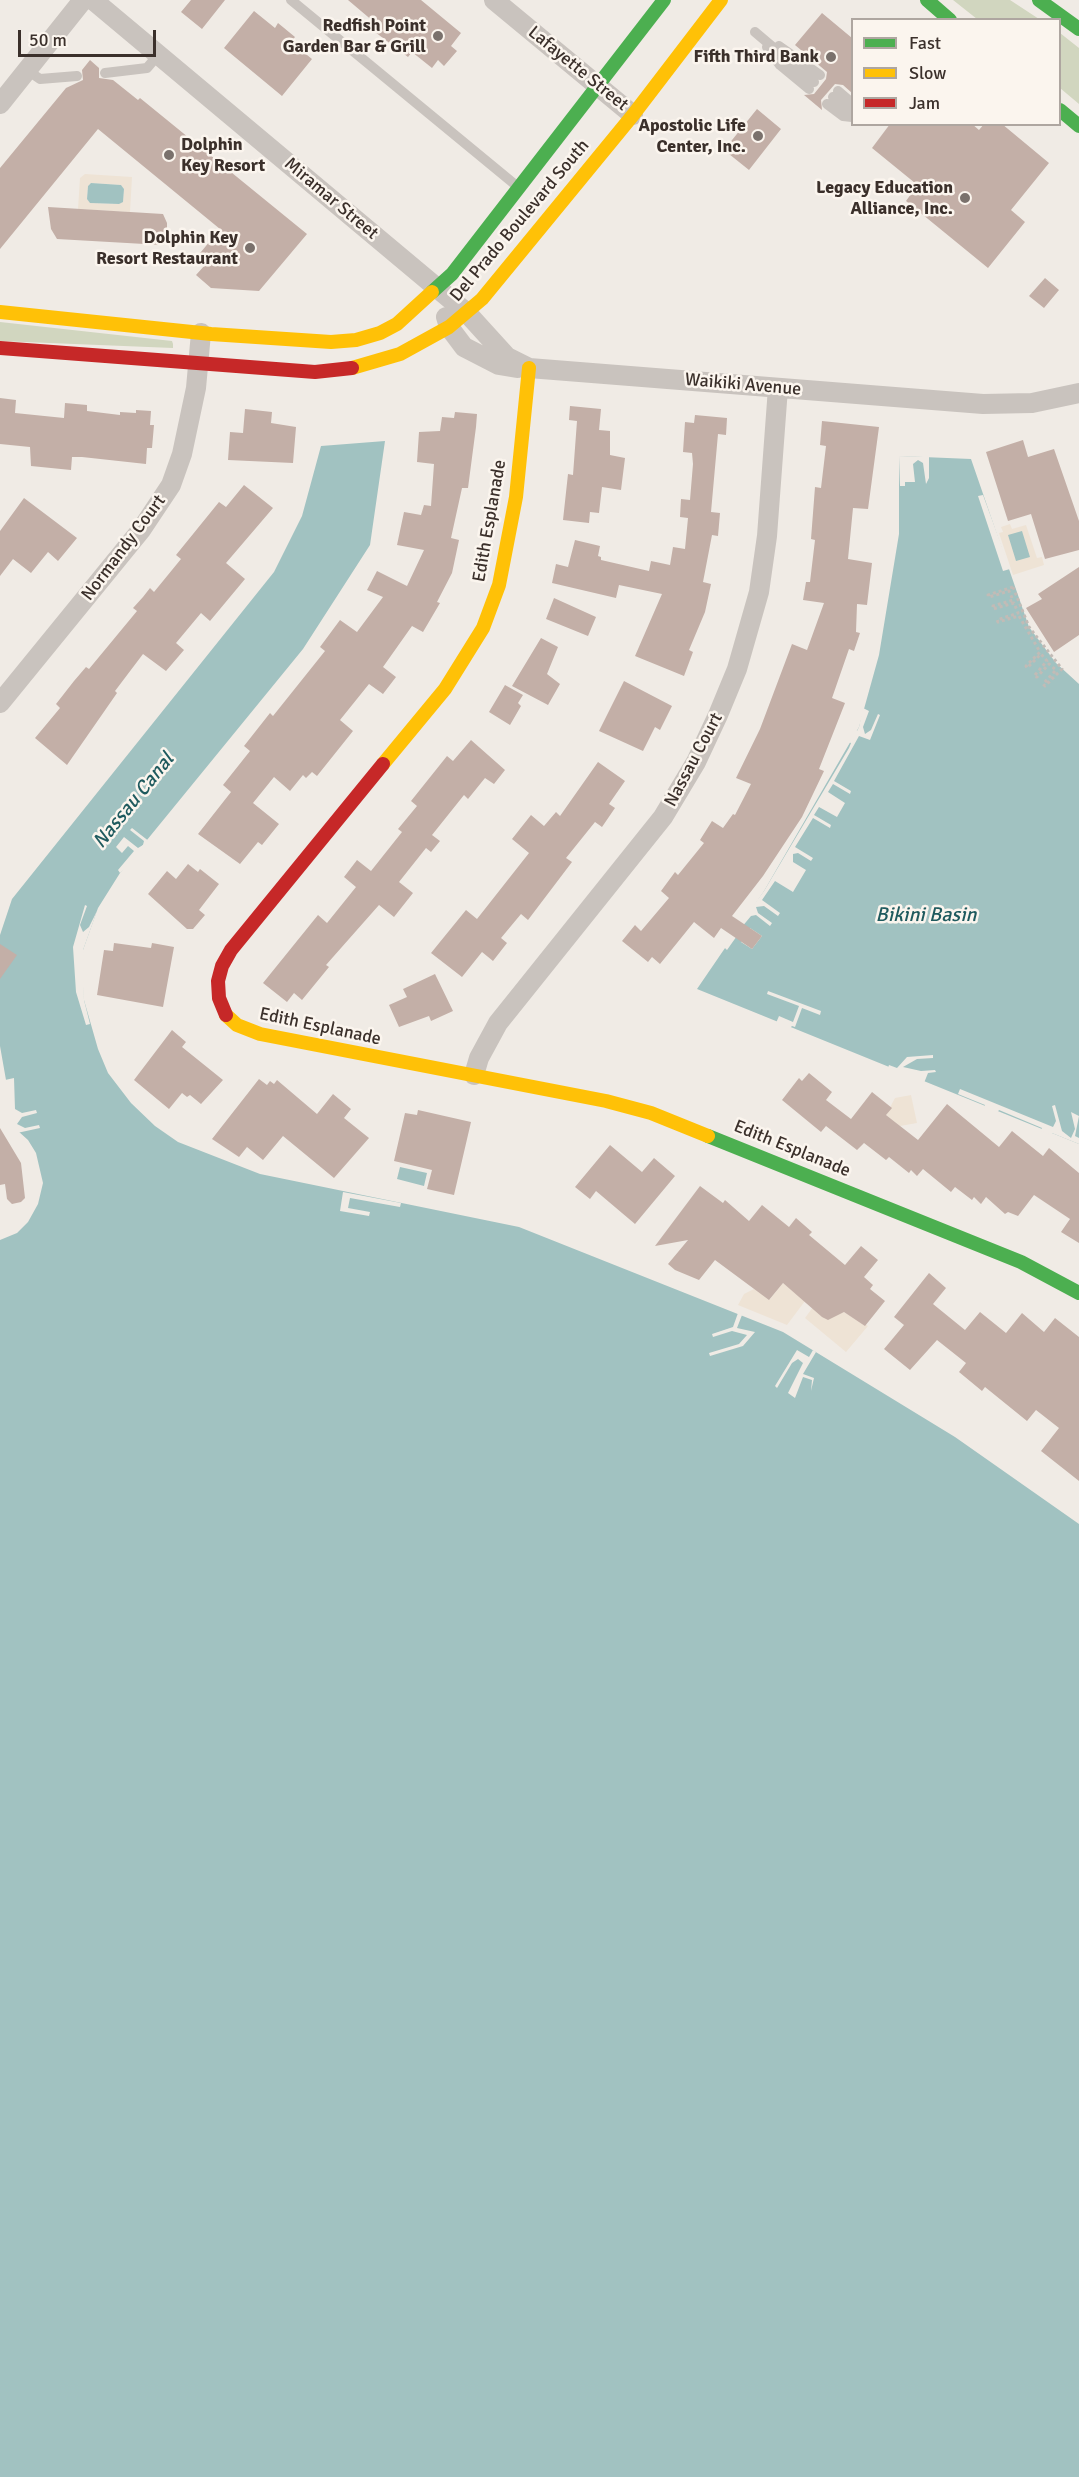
<!DOCTYPE html>
<style>
body{margin:0}
#map{position:relative;width:1079px;height:2477px;overflow:hidden;background:#f0ebe5;font-family:Signika,sans-serif}
canvas{display:block}
.legend{position:absolute;left:851px;top:18px;width:210px;height:108px;box-sizing:border-box;background:#fbf5ee;border:2px solid #aea6a0;margin:0;padding:8px 10px;list-style:none;font-size:18px;color:#3b302b}
.legend li{display:flex;align-items:center;gap:12px;height:30px}
.legend b{width:30px;border:2px solid #aea6a0}
.scale{position:absolute;left:18px;top:30px;width:138px;height:27px;box-sizing:border-box;border:3px solid #3b302b;border-top:0;padding-left:8px;font-size:18px;line-height:21px;white-space:nowrap;color:#3b302b;-webkit-text-stroke:4px #fbf5ee;paint-order:stroke}
</style>
<div id="map">
<canvas width="1079" height="2477"></canvas>
<ul class="legend">
<li><b style="height:8px;background:#4caf50"></b>Fast</li>
<li><b style="height:8px;background:#ffc107"></b>Slow</li>
<li><b style="height:8px;background:#c62828"></b>Jam</li>
</ul>
<div class="scale">50 m</div>
</div>
<script>
const ctx = document.querySelector('canvas').getContext('2d');
ctx.lineJoin = 'round';
function paint(path, color) {
  ctx.fillStyle = color;
  ctx.fill(path, 'evenodd');
}
function toPath(rows) {
  const path = new Path2D();
  for (const r of rows) {
    path.moveTo(r[0], r[1]);
    for (let i = 2; i < r.length; i += 2) path.lineTo(r[i], r[i + 1]);
  }
  return path;
}
function trace(path, color, width, dash) {
  ctx.strokeStyle = color;
  ctx.lineWidth = width;
  ctx.lineCap = dash ? 'butt' : 'round';
  ctx.setLineDash(dash || []);
  ctx.stroke(path);
}
function label(font, color, halo, rows, align = 'center') {
  ctx.font = font + ' Signika,sans-serif';
  ctx.lineWidth = 5;
  ctx.setLineDash([]);
  ctx.textBaseline = 'middle';
  ctx.strokeStyle = halo;
  ctx.fillStyle = color;
  for (const [text, x, y, turn = 0] of rows) {
    ctx.save();
    ctx.translate(x, y);
    ctx.rotate((+turn || 0) * Math.PI / 180);
    ctx.textAlign = isNaN(turn) ? turn : align;
    if (halo) ctx.strokeText(text, 0, 0);
    ctx.fillText(text, 0, 0);
    ctx.restore();
  }
}
paint(toPath([
 [953,0,1010,0,1039,19,977,19],
 [1060,33,1079,48,1079,104,1060,88],
 [0,322,172,341,173,344,173,348,0,341]
]), '#d1d6bf');
paint(toPath([
 [85,174,132,177,130,212,78,209,80,178],
 [91,183,121,185,124,189,123,201,118,204,91,203,87,198,88,186],
 [1010,524,1012,529,1026,525,1037,558,1042,557,1044,565,1013,575,999,533,1003,532,1001,527],
 [911,1095,917,1123,900,1126,886,1115,895,1098],
 [783,1283,805,1301,787,1325,738,1305,744,1294,754,1289,770,1299],
 [813,1307,822,1317,844,1312,868,1326,846,1352,805,1318]
]), '#eee3d5');
paint(toPath([
 [91,183,121,185,124,189,123,202,119,204,90,203,87,199,88,186],
 [385,441,370,545,303,649,120,873,98,908,83,950,82,973,84,1000,98,1049,108,1073,131,1103,155,1126,178,1142,260,1174,519,1227,783,1332,955,1437,1079,1524,1079,2477,0,2477,0,1240,17,1233,28,1222,38,1204,43,1183,36,1153,28,1140,18,1131,6,1080,0,1046,0,935,12,899,274,572,302,516,321,446],
 [899,456,971,459,1029,627,1056,663,1079,684,1079,1144,697,989,764,891,859,727,879,655,899,534],
 [1022,531,1030,557,1016,561,1008,535],
 [400,1167,427,1173,424,1186,397,1179]
]), '#a1c2c1');
paint(toPath([
 [899,456,929,457,929,478,926,484,923,463,918,460,913,464,915,482,905,482,905,486,900,486],
 [983,495,1010,569,1003,571,978,496],
 [863,708,869,711,863,727,865,734,871,730,878,714,880,715,870,740,859,736,834,781,851,791,850,794,833,784,828,792,845,803,837,817,819,807,814,815,831,825,830,828,813,818,795,847,813,858,811,861,798,853,793,854,793,862,806,870,793,892,775,881,762,900,780,913,778,916,764,906,756,907,758,913,772,923,770,926,756,915,751,916,741,928,747,933,750,928,762,936,752,949,741,942,744,937,739,933,727,950,724,947,742,923,740,921,748,909,750,910,764,891,849,748,851,743,848,742,854,729,857,731,859,727],
 [132,828,150,842,120,873,118,870,134,851,128,846,122,853,116,847,124,837,138,848,143,845,144,841,130,830],
 [85,905,87,906,80,925,83,932,89,927,97,911,83,950,84,1000,90,1024,86,1025,76,992,73,947],
 [768,991,821,1011,820,1015,802,1008,795,1027,792,1026,790,1028,776,1023,779,1016,793,1022,799,1006,767,994],
 [933,1055,933,1058,917,1059,903,1067,921,1071,935,1070,936,1072,928,1073,924,1083,888,1068,889,1065,897,1068,907,1057],
 [14,1078,15,1109,22,1113,36,1110,37,1113,22,1117,17,1124,25,1128,39,1125,40,1128,17,1133,5,1080],
 [960,1089,1053,1127,1056,1121,1052,1106,1055,1105,1062,1131,1071,1138,1075,1129,1071,1112,1079,1116,1075,1136,1079,1138,1079,1144,1052,1133,1051,1135,1041,1131,1042,1128,999,1110,997,1113,984,1108,985,1105,958,1094],
 [343,1192,401,1203,400,1207,350,1198,348,1208,370,1212,369,1216,340,1211],
 [738,1313,742,1315,737,1328,755,1332,743,1346,710,1356,709,1353,739,1344,747,1335,732,1331,713,1337,712,1334,733,1327],
 [797,1350,809,1357,813,1350,816,1352,803,1374,814,1378,811,1391,812,1380,803,1377,795,1398,788,1393,803,1363,798,1359,792,1363,777,1388,775,1386]
]), '#f0ebe5');
paint(toPath([
 [191,0,225,0,202,29,181,12],
 [348,0,421,0,461,33,451,46,457,51,444,66,438,60,432,68,412,52,408,57,375,32,370,27,374,22],
 [254,11,275,28,278,23,295,37,291,42,312,59,282,96,224,48],
 [822,13,852,38,852,93,843,85,835,84,821,100,822,110,804,95,814,94,826,79,827,72,795,45],
 [90,60,99,68,99,78,113,80,138,100,140,98,307,234,259,291,211,288,196,275,205,265,196,258,220,229,98,129,0,249,0,168,66,88,83,80,82,70],
 [757,109,781,129,749,170,724,150],
 [890,124,972,124,979,130,984,124,1002,124,1049,163,1011,210,1025,222,988,268,906,201,911,194,908,192,915,183,872,148],
 [48,207,163,214,167,223,167,235,162,245,57,239,51,229],
 [1045,278,1059,290,1044,308,1029,296],
 [0,398,16,400,15,413,64,418,65,403,87,405,87,411,120,415,120,412,136,413,136,410,151,411,150,425,154,425,152,448,147,448,146,464,82,457,72,457,71,470,31,466,30,447,0,444],
 [570,406,601,409,599,430,610,431,610,455,625,458,621,490,602,487,599,513,590,512,589,523,563,520,568,474,573,475,577,421,569,420],
 [245,409,272,412,271,423,296,427,293,463,228,460,230,432,243,433],
 [455,412,477,414,476,427,468,488,462,488,451,538,459,540,452,573,437,602,440,603,423,632,412,626,383,667,396,677,383,694,369,684,340,720,353,731,317,776,312,772,306,778,303,775,290,791,274,777,253,803,279,824,262,845,258,842,240,864,198,834,231,792,223,785,250,751,244,746,270,713,273,716,325,651,320,647,340,620,357,632,383,597,367,590,377,571,407,586,424,550,397,545,404,512,421,515,424,505,431,506,434,464,417,462,419,432,440,431,442,417,454,418],
 [695,415,727,418,726,435,718,434,711,512,720,513,718,536,712,535,703,582,711,584,705,612,689,650,693,652,684,676,635,656,662,594,619,585,616,598,552,583,556,564,568,567,575,540,600,546,598,556,601,557,601,560,649,571,651,561,670,565,673,547,685,549,688,518,680,517,681,499,690,500,693,464,692,453,683,452,685,422,694,423],
 [822,421,879,427,868,509,853,508,848,559,872,563,867,605,857,604,856,632,860,633,854,651,849,649,832,698,845,703,819,769,824,771,802,817,763,876,732,916,762,936,752,949,721,928,714,938,694,922,660,964,652,957,648,962,622,941,635,925,641,931,669,898,661,891,675,872,678,875,704,843,700,840,712,821,723,828,733,814,735,815,751,784,736,778,760,729,792,644,807,650,824,603,803,600,806,582,810,582,815,540,811,539,815,487,821,488,826,446,820,445],
 [1023,440,1028,457,1054,449,1079,521,1079,550,1045,559,1031,514,1008,521,986,452],
 [244,485,273,508,226,563,245,579,210,621,201,613,176,643,184,650,166,671,143,654,115,691,117,693,67,765,35,738,60,708,56,704,74,681,86,667,89,669,137,611,133,608,143,597,150,588,154,592,181,559,176,555,219,502,226,507],
 [24,498,77,538,58,561,48,552,31,573,13,559,0,576,0,531],
 [1079,567,1079,635,1054,652,1026,608,1042,599,1038,594],
 [554,598,596,617,588,636,546,619],
 [541,638,558,647,547,674,560,684,548,705,512,686],
 [624,681,672,706,660,730,655,727,643,751,599,731],
 [505,685,523,695,518,703,521,706,510,725,489,712],
 [471,740,505,770,494,784,485,778,468,799,464,795,432,835,440,841,431,852,426,848,399,882,413,893,394,917,379,905,326,965,329,967,302,1000,294,993,287,1002,263,983,318,915,327,923,356,887,344,877,357,860,371,871,402,832,398,829,417,806,411,801,447,756,453,761],
 [598,762,625,781,609,804,615,808,602,827,595,822,566,858,572,862,528,920,521,914,501,938,507,943,493,961,482,952,462,977,431,953,466,910,477,919,529,853,512,839,531,815,544,826,556,812,560,816],
 [188,864,198,872,200,869,219,884,199,910,205,915,193,929,187,929,148,894,167,871,176,879],
 [114,943,151,948,152,943,174,947,163,1007,97,995,104,950,113,951],
 [0,944,17,955,0,979],
 [435,974,453,1011,431,1021,429,1016,399,1027,389,1005,407,997,403,989],
 [172,1030,186,1042,182,1047,223,1080,201,1104,190,1095,187,1097,182,1093,169,1109,134,1080],
 [809,1073,832,1092,826,1100,851,1119,872,1092,892,1108,886,1115,918,1140,947,1104,999,1147,1012,1131,1043,1156,1049,1148,1079,1173,1079,1243,1061,1232,1070,1219,1034,1195,1018,1216,1008,1212,1005,1214,986,1197,981,1204,974,1197,972,1200,955,1187,951,1192,923,1169,917,1176,911,1170,909,1173,889,1157,886,1160,864,1143,857,1150,826,1126,821,1132,782,1100,799,1078,802,1081],
 [259,1079,267,1085,270,1081,274,1084,277,1080,317,1114,333,1094,351,1109,344,1118,369,1138,334,1178,283,1136,263,1160,247,1147,239,1157,212,1139],
 [418,1110,471,1122,454,1195,427,1189,432,1170,394,1161,405,1113,417,1115],
 [0,1128,21,1163,25,1198,21,1202,12,1204,7,1199,5,1184,0,1185],
 [610,1145,642,1172,654,1158,675,1176,635,1224,596,1191,590,1199,575,1187],
 [700,1186,723,1203,725,1200,749,1221,762,1205,789,1227,796,1218,812,1232,809,1235,845,1265,861,1246,878,1260,864,1277,873,1285,870,1289,885,1301,865,1326,844,1312,828,1320,822,1317,783,1283,769,1300,715,1260,699,1280,675,1270,668,1264,688,1240,655,1246],
 [929,1273,946,1288,933,1304,965,1330,980,1312,1006,1333,1022,1313,1044,1332,1055,1318,1079,1337,1079,1481,1041,1451,1059,1428,1036,1410,1027,1421,985,1387,982,1391,959,1372,966,1363,937,1340,910,1370,884,1349,904,1325,894,1317]
]), '#c3afa7');
trace(toPath([
 [1013,587,1029,627,1062,669,1045,686,1043,684,1056,670,1049,664,1037,677,1034,676,1047,661,1041,654,1027,668,1026,666,1040,652,1019,616,998,622,997,620,1018,613,1014,603,993,609,993,606,1013,600,1009,591,989,597,988,595,1013,587]
]), '#c2bbb6', 3, [3, 3]);
trace(toPath([
 [291,0,518,187],
 [755,32,814,82],
 [779,46,820,75],
 [767,47,780,65,809,89],
 [27,70,40,79,77,76],
 [105,73,147,68,158,55],
 [838,91,852,103],
 [833,97,852,112],
 [827,104,843,116,852,117]
]), '#c9c3be', 10);
trace(toPath([
 [93,0,467,313,507,357,529,368,983,404,1032,403,1079,393],
 [494,0,633,115],
 [0,104,83,0],
 [446,317,449,327,464,347,499,365,517,368],
 [0,703,141,530,171,485,182,454,196,388,201,333],
 [474,1075,479,1058,498,1023,663,817,696,762,718,715,737,669,759,592,767,536,778,388]
]), '#c9c3be', 20);
trace(toPath([
 [927,0,950,20],
 [1039,0,1079,29],
 [1060,110,1079,126],
 [432,292,452,274,664,0],
 [708,1136,1021,1262,1079,1293]
]), '#4caf50', 14);
trace(toPath([
 [0,312,211,334,331,342,356,340,380,333,397,324,432,292],
 [352,368,400,354,449,327,482,299,633,115,721,0],
 [383,764,445,689,483,628,499,585,516,497,529,368],
 [226,1015,237,1025,260,1034,606,1101,651,1113,708,1136]
]), '#ffc107', 14);
trace(toPath([
 [0,348,315,372,352,368],
 [226,1015,219,998,218,981,222,966,231,950,383,764]
]), '#c62828', 14);
for (const [x, y, r, color] of [
 [438,36,6,"#7a716c"],
 [831,57,6,"#7a716c"],
 [758,136,6,"#7a716c"],
 [169,155,6,"#7a716c"],
 [965,198,6,"#7a716c"],
 [250,248,6,"#7a716c"]
]) {
  const dot = new Path2D();
  dot.arc(x, y, r, 0, 2 * Math.PI);
  ctx.fillStyle = color;
  ctx.fill(dot);
  trace(dot, '#fbf5ee', 2);
}
label('bold 18px', '#3b302b', '#fbf5ee', [
 ["Redfish Point",426,26],
 ["Garden Bar & Grill",426,47],
 ["Fifth Third Bank",819,57],
 ["Apostolic Life",746,126],
 ["Center, Inc.",746,147],
 ["Dolphin",181,145,"left"],
 ["Key Resort",181,166,"left"],
 ["Legacy Education",953,188],
 ["Alliance, Inc.",953,209],
 ["Dolphin Key",238,238],
 ["Resort Restaurant",238,259]
], 'right');
label('18px', '#3b302b', '#fbf5ee', [
 ["Lafayette Street",578,69,39],
 ["Miramar Street",331,199,40],
 ["Del Prado Boulevard South",520,221,-50],
 ["Waikiki Avenue",743,385,5],
 ["Edith Esplanade",490,521,-80],
 ["Normandy Court",124,548,-53],
 ["Nassau Court",694,760,-62],
 ["Edith Esplanade",320,1027,12],
 ["Edith Esplanade",792,1149,22]
]);
label('italic 20px', '#1f5a5e', '#fbf5ee', [
 ["Nassau Canal",134,801,-51],
 ["Bikini Basin",926,916]
]);
</script>
